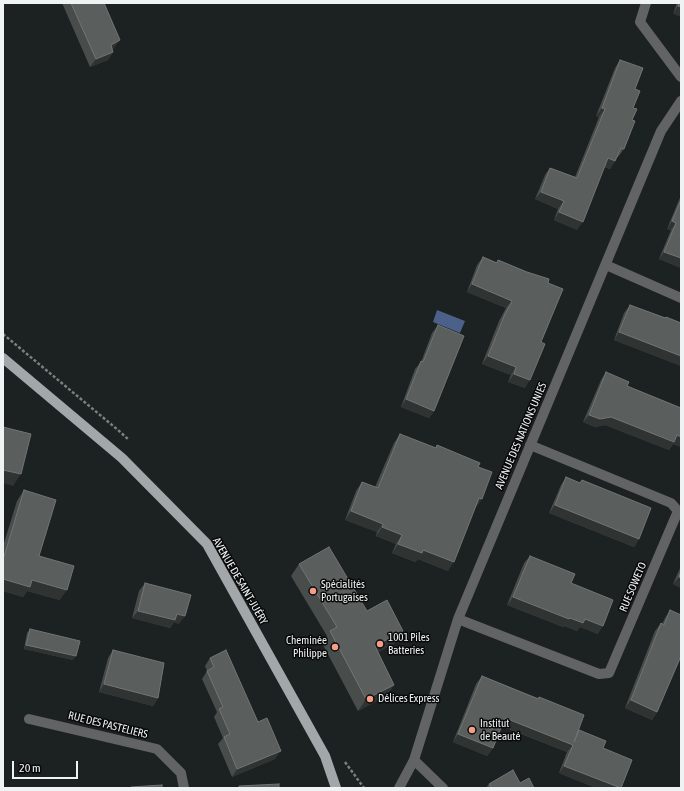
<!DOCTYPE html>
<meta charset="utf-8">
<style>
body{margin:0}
#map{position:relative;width:684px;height:791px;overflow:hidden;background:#1c2121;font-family:"Asap Condensed",sans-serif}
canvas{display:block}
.frame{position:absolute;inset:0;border:4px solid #f0f3f3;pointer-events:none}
.scale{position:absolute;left:12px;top:761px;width:66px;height:18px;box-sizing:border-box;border:2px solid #f0f3f3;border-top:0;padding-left:5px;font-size:12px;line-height:14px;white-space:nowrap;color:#f0f3f3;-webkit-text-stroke:3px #080a0a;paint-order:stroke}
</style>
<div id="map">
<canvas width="684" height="791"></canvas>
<div class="frame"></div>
<div class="scale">20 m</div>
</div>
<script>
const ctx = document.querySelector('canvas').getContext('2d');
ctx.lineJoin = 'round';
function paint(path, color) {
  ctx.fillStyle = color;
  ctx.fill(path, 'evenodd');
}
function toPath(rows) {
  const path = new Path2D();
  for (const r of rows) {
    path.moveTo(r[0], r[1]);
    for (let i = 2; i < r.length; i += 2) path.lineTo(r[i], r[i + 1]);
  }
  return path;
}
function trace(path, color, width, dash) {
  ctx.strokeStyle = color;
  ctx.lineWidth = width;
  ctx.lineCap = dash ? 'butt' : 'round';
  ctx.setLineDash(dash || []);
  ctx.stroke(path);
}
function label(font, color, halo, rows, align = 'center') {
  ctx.font = font + ' "Asap Condensed",sans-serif';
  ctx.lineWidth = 3;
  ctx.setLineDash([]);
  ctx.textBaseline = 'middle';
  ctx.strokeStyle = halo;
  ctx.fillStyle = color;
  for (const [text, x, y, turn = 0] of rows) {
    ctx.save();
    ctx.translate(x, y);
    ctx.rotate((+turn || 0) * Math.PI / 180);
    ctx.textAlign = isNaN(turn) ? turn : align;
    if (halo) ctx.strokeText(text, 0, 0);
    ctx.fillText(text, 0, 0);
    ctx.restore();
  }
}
paint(toPath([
 [437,310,465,321,460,333,433,322]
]), '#4b6189');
trace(toPath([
 [3,334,118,430,129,440],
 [345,762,364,788]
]), '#7b7f7f', 2.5, [3, 2]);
trace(toPath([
 [646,3,640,22,681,77],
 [606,265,681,298],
 [458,619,599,674,609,673,678,511,671,503,530,445],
 [29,719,157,749,181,773,184,788],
 [414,760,443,788],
 [399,788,414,760,458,619,661,131,681,101]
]), '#616364', 10);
trace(toPath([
 [3,358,122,458,207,544,325,756,336,788]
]), '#a2a7a9', 10);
paint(toPath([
 [62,3,104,3,114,48,112,49,113,52,108,60,90,67],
 [677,3,681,3,673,14],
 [620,60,635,89,632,120,624,149,618,157,617,157,615,161,610,169,604,167,577,230,554,220,558,209,535,199,545,175,550,168,575,177,599,117,596,116,615,68],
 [681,195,681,268,659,259,671,230,667,229],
 [483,257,496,263,498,260,548,283,541,342,525,388,508,382,511,375,482,364,499,321,506,308,467,292,477,265],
 [630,305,681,323,681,366,614,340,624,313],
 [438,325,434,411,429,418,401,407,415,369,421,362,432,333],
 [606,372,627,386,681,408,681,447,673,444,669,450,605,425,595,427,583,422,601,380],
 [400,434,435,448,437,445,478,467,482,499,475,508,448,571,418,559,415,562,392,553,396,544,376,536,377,532,345,520,356,491,362,482,375,487,394,443],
 [566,477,580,483,582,480,639,539,634,547,549,513,561,485],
 [24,490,39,556,60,600,27,591,23,597,3,591,3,546,17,501],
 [530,556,571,583,598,634,580,627,577,631,564,626,563,627,507,605,524,563],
 [299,564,367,611,395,643,378,652,394,685,386,696,358,711,322,643,327,636,291,576],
 [681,566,681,588,673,584],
 [145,583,179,624,174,622,170,628,132,618,139,591],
 [670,610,657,712,652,720,625,708,655,631,661,623,662,624,665,618],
 [30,629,73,660,24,649,27,633],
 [113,650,158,698,153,706,99,692,108,658],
 [210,658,258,722,275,759,232,777,218,744,223,738,214,717,217,712,202,679,207,671,205,666],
 [482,676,538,698,539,697,578,731,603,748,621,788,596,788,559,773,567,752,501,726,493,748,487,756,453,742,476,684],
 [520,783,534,788,486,788,489,784]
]), '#484c4a');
paint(toPath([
 [678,6,681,7,681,17,673,14],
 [120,40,114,48,105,53,111,45],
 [113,52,108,60,90,67,96,59],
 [602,108,605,109,599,117,596,116],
 [608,158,615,161,610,169,602,166],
 [541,192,564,201,558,209,535,199],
 [559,212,583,222,577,230,554,220],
 [672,221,676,223,671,230,667,229],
 [664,252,681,258,681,268,659,259],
 [472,284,512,301,506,308,467,292],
 [619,332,681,356,681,366,614,340],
 [488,356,516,367,511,375,482,364],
 [514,374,530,380,525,388,508,382],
 [406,399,434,411,429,418,401,407],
 [589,415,611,417,677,435,681,437,681,447,673,444,669,450,605,425,595,427,583,422],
 [3,470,21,474,13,486,3,483],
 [479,498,482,499,475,508],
 [555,505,639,539,634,547,549,513],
 [351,511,383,524,377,532,345,520],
 [382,527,402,535,396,544,376,536],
 [398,544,423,550,454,562,448,571,418,559,415,562,392,553],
 [679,577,681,578,681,588,673,584],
 [3,579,32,580,67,590,60,600,27,591,23,597,3,591],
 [513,597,570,618,585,619,603,626,598,634,580,627,577,631,564,626,563,627,507,605],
 [138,611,177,614,185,616,179,624,174,622,170,628,132,618],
 [403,631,395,643,366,658,375,646],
 [26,645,76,656,73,660,24,649],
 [104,684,158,698,153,706,99,692],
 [394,685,386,696,358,711,366,699],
 [631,700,657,712,652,720,625,708],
 [505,718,573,745,567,752,500,725],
 [458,734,493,748,487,756,453,742],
 [281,751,275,759,232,777,237,769],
 [564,766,621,788,596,788,559,773]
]), '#2f3332');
const building = toPath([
 [71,3,104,3,120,40,111,45,113,52,96,59,71,3],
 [679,3,681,3,681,7,678,6,679,3],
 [620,60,643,68,635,89,640,91,633,108,637,109,632,120,635,121,624,149,621,148,615,161,608,158,583,222,559,212,564,201,541,192,550,168,577,178,605,109,602,108,620,60],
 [681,200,681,258,664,252,676,223,672,221,681,200],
 [483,257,497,263,498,260,527,272,549,279,548,283,563,289,541,342,545,344,530,380,514,374,516,367,488,356,505,314,512,301,472,284,483,257],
 [630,305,665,318,666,317,681,323,681,356,619,332,630,305],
 [438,325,464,336,434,411,406,399,421,361,423,362,438,325],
 [606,372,629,382,627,386,681,408,681,437,677,435,674,442,611,417,600,419,589,415,606,372],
 [3,427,31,434,21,474,3,470,3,427],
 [400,434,436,448,437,445,480,463,478,467,492,472,482,499,479,498,454,562,423,550,422,553,398,544,402,535,382,527,383,524,351,511,362,482,378,488,400,434],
 [566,477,580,483,582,480,651,508,639,539,555,505,566,477],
 [24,490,56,500,39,556,74,566,67,590,32,580,30,587,3,579,3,560,24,490],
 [329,547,367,611,387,600,403,631,375,646,394,685,366,699,330,631,337,627,299,564,329,547],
 [530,556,575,574,571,583,613,600,603,626,585,619,583,623,570,618,569,619,513,597,530,556],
 [681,571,681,578,679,577,681,571],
 [145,583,191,595,185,616,177,614,175,620,138,611,145,583],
 [670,610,681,615,681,656,657,712,631,700,661,623,664,625,670,610],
 [30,629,80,641,76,656,26,645,30,629],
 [113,650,164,663,158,698,104,684,113,650],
 [226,650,258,722,267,718,281,751,237,769,224,737,230,734,219,709,223,707,207,671,214,667,210,658,226,650],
 [482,676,538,699,539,697,584,715,574,742,579,730,606,741,603,748,632,760,621,788,564,766,573,745,505,718,493,748,458,734,482,676],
 [513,770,520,783,529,778,534,788,492,788,489,784,513,770],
 [279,784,279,788,239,788,239,786,279,784],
 [162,785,162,788,131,788,131,787,162,785]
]);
paint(building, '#5a5e5c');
trace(building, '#717574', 1);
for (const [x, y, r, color] of [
 [313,591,4,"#f49e88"],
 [380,644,4,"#f49e88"],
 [335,647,4,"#f49e88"],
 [370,699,4,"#f49e88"],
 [472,730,4,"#f49e88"]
]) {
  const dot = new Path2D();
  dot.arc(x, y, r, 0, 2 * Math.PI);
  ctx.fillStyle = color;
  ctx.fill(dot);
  trace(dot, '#080a0a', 1.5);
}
label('11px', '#f0f3f3', '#080a0a', [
 ["AVENUE DES NATIONS UNIES",521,436,-67],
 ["AVENUE DE SAINT-JUÉRY",240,581,60],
 ["RUE SOWETO",633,587,-67],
 ["RUE DES PASTELIERS",108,725,14]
]);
label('11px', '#f0f3f3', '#080a0a', [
 ["Spécialités",321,585],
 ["Portugaises",321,598],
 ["1001 Piles",388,638],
 ["Batteries",388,651],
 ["Cheminée",327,641,"right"],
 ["Philippe",327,654,"right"],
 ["Délices Express",378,699],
 ["Institut",480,724],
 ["de Beauté",480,737]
], 'left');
</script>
